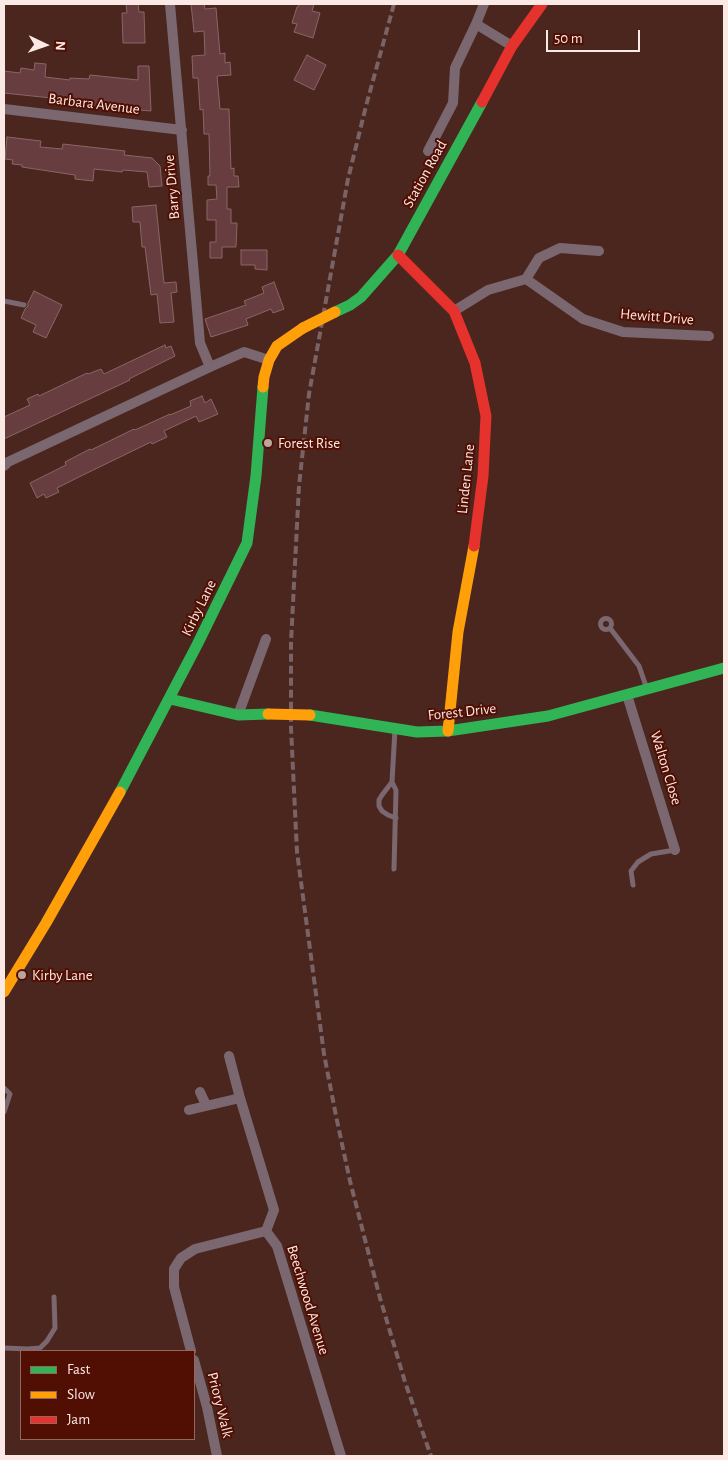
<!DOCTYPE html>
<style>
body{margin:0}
#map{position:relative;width:728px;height:1460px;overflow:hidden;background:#4b261e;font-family:"Alegreya Sans",sans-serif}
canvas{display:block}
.frame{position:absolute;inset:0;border:5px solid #fbe9e5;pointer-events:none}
.legend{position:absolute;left:20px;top:1350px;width:175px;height:90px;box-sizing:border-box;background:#510e02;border:1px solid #95665d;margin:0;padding:6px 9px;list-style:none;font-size:15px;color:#fbe9e5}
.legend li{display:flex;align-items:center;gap:10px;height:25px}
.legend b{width:25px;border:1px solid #95665d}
.north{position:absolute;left:20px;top:20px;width:50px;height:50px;-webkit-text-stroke:4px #510e02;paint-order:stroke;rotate:93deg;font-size:14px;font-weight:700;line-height:20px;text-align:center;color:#fbe9e5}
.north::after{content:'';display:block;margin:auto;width:18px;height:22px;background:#fbe9e5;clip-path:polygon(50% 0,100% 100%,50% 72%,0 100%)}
.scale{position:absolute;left:546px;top:30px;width:94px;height:22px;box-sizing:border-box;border:2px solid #fbe9e5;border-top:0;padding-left:6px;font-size:15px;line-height:18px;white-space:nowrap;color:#fbe9e5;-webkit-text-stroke:4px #510e02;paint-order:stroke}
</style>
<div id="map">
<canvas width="728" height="1460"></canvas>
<div class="frame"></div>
<ul class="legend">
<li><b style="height:6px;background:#30b455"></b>Fast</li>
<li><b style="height:6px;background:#ff9f0a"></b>Slow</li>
<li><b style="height:6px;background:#e5322d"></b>Jam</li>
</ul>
<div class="north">N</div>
<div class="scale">50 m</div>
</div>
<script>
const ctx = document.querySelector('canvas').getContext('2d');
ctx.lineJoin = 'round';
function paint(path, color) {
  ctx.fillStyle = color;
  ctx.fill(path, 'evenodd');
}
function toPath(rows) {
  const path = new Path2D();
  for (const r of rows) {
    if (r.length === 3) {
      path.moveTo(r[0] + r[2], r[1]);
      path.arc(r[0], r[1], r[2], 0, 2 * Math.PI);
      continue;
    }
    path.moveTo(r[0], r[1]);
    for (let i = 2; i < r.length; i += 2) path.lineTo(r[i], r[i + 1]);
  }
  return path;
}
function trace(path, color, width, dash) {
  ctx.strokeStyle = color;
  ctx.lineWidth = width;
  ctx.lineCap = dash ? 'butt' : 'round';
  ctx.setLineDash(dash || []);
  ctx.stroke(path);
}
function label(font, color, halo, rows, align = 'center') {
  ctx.font = font + ' "Alegreya Sans",sans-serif';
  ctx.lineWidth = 4;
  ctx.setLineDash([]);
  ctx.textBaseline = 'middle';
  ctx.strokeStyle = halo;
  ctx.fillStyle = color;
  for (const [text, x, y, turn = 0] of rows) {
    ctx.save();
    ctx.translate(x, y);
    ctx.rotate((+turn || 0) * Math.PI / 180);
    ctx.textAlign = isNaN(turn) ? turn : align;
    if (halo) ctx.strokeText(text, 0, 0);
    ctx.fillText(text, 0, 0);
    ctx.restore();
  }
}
const building = toPath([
 [126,4,138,4,139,12,144,12,145,43,123,43,122,13,127,13,126,4],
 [191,4,204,4,205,9,216,8,220,54,225,53,225,63,230,62,231,75,217,76,220,109,229,109,231,169,234,168,234,176,238,176,239,187,227,187,227,209,231,209,231,223,237,223,236,247,222,247,222,258,210,258,210,242,216,242,216,220,207,220,207,200,217,199,216,185,208,185,208,176,210,176,209,134,204,134,203,109,200,110,198,78,193,78,192,56,205,55,204,31,194,32,191,4],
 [299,4,314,4,312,11,320,13,313,38,294,32,297,24,292,23,297,7,298,7,299,4],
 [307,55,326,65,314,90,294,80,307,55],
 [35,63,46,64,45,77,70,80,70,78,89,79,90,75,138,80,138,66,149,66,151,111,68,104,69,102,61,101,61,99,4,93,4,71,20,73,21,68,34,70,35,63],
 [7,137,41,141,40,147,62,149,63,144,125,151,124,155,152,158,160,166,162,186,149,187,147,172,123,170,122,172,94,169,93,181,75,179,75,175,22,167,22,165,12,164,13,160,5,159,7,137],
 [156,205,164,283,176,282,177,292,171,293,174,322,160,323,157,294,151,295,145,247,142,247,140,222,133,222,132,207,156,205],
 [241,250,267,250,267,270,255,269,255,265,241,265,241,250],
 [274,282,284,309,273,313,271,309,246,319,248,325,211,337,205,319,246,305,244,301,264,293,262,287,274,282],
 [34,291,62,305,46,338,33,332,36,325,21,318,25,309,28,306,28,303,34,291],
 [165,345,166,348,171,346,175,356,129,379,130,380,4,439,4,417,30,405,27,399,38,394,39,396,87,373,88,374,101,369,104,374,165,345],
 [202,396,205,403,211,399,218,414,199,422,196,416,164,431,167,437,152,444,151,442,85,474,57,488,59,492,46,498,44,494,37,498,30,483,66,465,65,462,90,449,91,450,134,429,135,430,170,414,170,415,191,406,190,401,202,396]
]);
paint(building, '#673d40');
trace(building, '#886766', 1);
trace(toPath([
 [4,301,24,305],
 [606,624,5.5],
 [610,628,639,666,647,689],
 [395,729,392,782,382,795,379,800,379,806,382,811,388,815,396,818],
 [392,782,396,790,394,869],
 [633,885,631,871,638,862,651,854,675,850],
 [4,1088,10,1094,4,1112],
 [4,1348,28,1349,40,1348,47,1341,55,1328,54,1297]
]), '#7a6770', 5);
trace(toPath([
 [170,4,200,343,210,367],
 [484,4,476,24,512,46],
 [4,109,182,130],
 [428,151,453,103,455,68,476,24],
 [526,279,583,319,623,332,709,336],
 [454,311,488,290,526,279,539,258,560,248,599,251],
 [4,466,8,462,210,367,244,352,269,360],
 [627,695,675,850],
 [238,715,266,639],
 [229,1056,240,1098,274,1210,266,1231],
 [200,1092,206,1105],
 [189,1110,240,1098],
 [266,1231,277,1246,341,1456],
 [191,1351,174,1287,174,1269,181,1258,195,1249,266,1231],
 [194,1360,207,1407,217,1456]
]), '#7a6770', 10);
trace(toPath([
 [335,312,350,305,361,297,398,255,482,102],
 [170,699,238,715,268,714],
 [310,715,417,732,448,731,548,716,724,668],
 [120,792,197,645,247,543,256,476,263,387]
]), '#30b455', 11);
trace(toPath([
 [263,387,264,377,269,360,277,346,303,328],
 [448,731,458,632,474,546],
 [4,992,46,923,120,792]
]), '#ff9f0a', 11);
trace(toPath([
 [482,102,512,46,542,4],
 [398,255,454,311,475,363,486,416,483,476,474,546]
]), '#e5322d', 11);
trace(toPath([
 [394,4,366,106,348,179,309,394,299,486,291,642,291,728,297,852,324,1054,336,1116,350,1181,380,1298,405,1382,431,1456]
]), '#796366', 4, [8, 4]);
trace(toPath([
 [303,328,335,312],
 [268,714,310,715]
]), '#ff9f0a', 11);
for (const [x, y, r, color] of [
 [268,443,5,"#bda59f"],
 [22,975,5,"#bda59f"]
]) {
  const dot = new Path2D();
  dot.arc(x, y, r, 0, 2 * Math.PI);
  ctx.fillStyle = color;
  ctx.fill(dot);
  trace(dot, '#510e02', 2);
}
label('15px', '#fbe9e5', '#510e02', [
 ["Barbara Avenue",94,104,7],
 ["Station Road",425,174,-61],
 ["Barry Drive",172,187,-95],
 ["Hewitt Drive",657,317,5],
 ["Linden Lane",466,479,-84],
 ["Kirby Lane",199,608,-64],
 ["Forest Drive",462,712,-6],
 ["Walton Close",666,768,73],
 ["Beechwood Avenue",308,1300,73],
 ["Priory Walk",220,1405,76]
]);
label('15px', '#fbe9e5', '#510e02', [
 ["Forest Rise",278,443],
 ["Kirby Lane",32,975]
], 'left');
</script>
